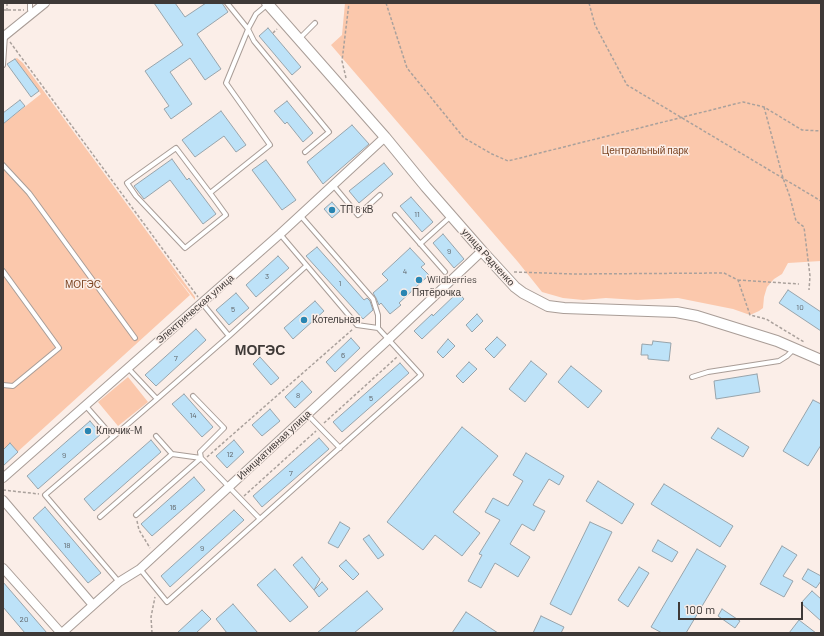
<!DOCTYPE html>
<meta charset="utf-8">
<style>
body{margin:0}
#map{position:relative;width:824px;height:636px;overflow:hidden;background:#fbeee8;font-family:Barlow,sans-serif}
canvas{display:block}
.frame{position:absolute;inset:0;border:4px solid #3e3937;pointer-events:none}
.scale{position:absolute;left:678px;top:602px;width:125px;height:18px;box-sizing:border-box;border:2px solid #3e3937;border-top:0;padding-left:5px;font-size:12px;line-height:14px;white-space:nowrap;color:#3e3937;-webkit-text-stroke:3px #fbeee8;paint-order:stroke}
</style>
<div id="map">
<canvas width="824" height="636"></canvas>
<div class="frame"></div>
<div class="scale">100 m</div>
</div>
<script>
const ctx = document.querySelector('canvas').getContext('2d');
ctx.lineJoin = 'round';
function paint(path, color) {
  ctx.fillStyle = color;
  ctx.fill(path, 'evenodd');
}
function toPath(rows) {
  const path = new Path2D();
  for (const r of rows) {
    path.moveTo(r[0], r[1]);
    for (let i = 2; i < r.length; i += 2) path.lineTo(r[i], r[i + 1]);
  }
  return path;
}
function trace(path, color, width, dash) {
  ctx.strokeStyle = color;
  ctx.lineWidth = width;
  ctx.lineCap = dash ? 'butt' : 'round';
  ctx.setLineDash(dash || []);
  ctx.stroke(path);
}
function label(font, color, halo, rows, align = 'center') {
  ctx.font = font + ' Barlow,sans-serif';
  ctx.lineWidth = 3;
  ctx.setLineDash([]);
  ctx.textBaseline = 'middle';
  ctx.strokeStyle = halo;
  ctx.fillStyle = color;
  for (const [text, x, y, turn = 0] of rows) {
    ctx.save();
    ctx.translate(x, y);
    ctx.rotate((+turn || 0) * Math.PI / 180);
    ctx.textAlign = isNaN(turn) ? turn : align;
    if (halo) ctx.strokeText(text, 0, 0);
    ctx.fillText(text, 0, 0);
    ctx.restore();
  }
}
paint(toPath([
 [345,3,821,3,821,261,788,263,782,274,774,279,767,287,764,297,763,308,759,311,750,315,733,309,678,298,637,300,606,298,583,300,563,298,542,292,518,262,331,45,342,35],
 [17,58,23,63,195,297,195,300,168,266,190,295,3,465,3,124,41,94,15,59],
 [128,377,148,402,118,426,98,402]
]), '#fbc8ac');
const building = toPath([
 [154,3,175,3,185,17,206,3,222,3,228,12,197,34,221,69,205,80,190,58,170,72,192,104,171,119,164,109,169,106,145,71,183,45,154,3],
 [268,28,301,67,292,75,259,36,268,28],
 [15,59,39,91,31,97,7,64,15,59],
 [20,100,25,106,3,124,3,113,20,100],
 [287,101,313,133,303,142,287,122,285,124,274,111,287,101],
 [221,111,246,145,236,152,224,136,195,157,182,140,221,111],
 [352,125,369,144,323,184,307,162,352,125],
 [172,159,187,180,189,178,216,214,203,224,170,180,144,199,134,186,172,159],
 [266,160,296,200,282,210,252,170,266,160],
 [384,163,393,174,359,203,349,191,384,163],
 [411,197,433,222,422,232,400,206,411,197],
 [332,202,340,211,332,218,324,209,332,202],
 [443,234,464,259,454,268,433,243,443,234],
 [317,247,364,300,367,298,370,301,373,310,363,319,306,256,317,247],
 [410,248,425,264,421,267,429,275,399,303,401,305,390,314,381,303,379,305,376,298,373,293,388,280,382,274,410,248],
 [278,256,289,268,256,297,246,285,278,256],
 [788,290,821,312,821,331,779,303,788,290],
 [458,292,464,299,422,339,414,331,432,314,433,316,458,292],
 [236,293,249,308,229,325,216,310,236,293],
 [315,301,324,311,293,339,284,328,315,301],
 [477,314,483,321,472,332,466,325,477,314],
 [196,329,206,340,156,386,145,375,196,329],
 [497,337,506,345,494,358,485,349,497,337],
 [351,338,360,348,335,372,326,362,351,338],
 [448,339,455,346,443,358,437,352,448,339],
 [653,341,671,343,669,361,648,359,648,355,641,355,642,344,652,345,653,341],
 [260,357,279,378,271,385,253,364,260,357],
 [531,361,547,374,525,402,509,389,531,361],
 [469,362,477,369,463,383,456,376,469,362],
 [400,363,409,373,342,432,333,422,400,363],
 [571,366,602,391,588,408,558,382,571,366],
 [757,374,760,392,716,399,714,381,757,374],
 [302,381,312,392,295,408,285,397,302,381],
 [184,394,213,427,202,437,172,404,184,394],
 [813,400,821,404,821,445,808,466,783,451,813,400],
 [270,409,280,421,262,436,252,425,270,409],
 [90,421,101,434,38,489,27,476,90,421],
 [462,427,498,456,453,512,480,533,462,556,435,535,423,550,387,522,462,427],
 [718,428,749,447,743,457,711,438,718,428],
 [319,438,329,449,262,507,253,496,319,438],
 [151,440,161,452,94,511,84,499,151,440],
 [234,440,244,452,227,468,216,456,234,440],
 [10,443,18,452,3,466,3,450,10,443],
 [526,453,564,476,559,485,549,479,533,505,545,511,534,531,522,524,510,544,530,557,518,577,495,563,481,588,468,581,482,555,479,554,500,520,485,512,493,498,508,506,523,481,513,475,526,453],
 [194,477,205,490,152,536,141,524,194,477],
 [598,481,634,504,622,524,586,501,598,481],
 [664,484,733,526,720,547,651,504,664,484],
 [45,507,101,573,88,583,33,518,45,507],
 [234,510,244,520,170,587,161,576,234,510],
 [340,522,350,528,338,548,328,543,340,522],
 [590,522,612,532,571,615,550,604,590,522],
 [369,535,384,555,378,559,363,539,369,535],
 [658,540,678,552,672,562,652,551,658,540],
 [782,546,797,555,783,576,793,581,784,597,760,584,782,546],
 [697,549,726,566,686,633,662,633,651,627,697,549],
 [302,557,320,579,314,590,293,565,302,557],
 [346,560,359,574,353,580,339,566,346,560],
 [639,567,649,573,628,607,618,600,639,567],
 [275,569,308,607,290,622,257,585,275,569],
 [808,569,821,576,821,581,816,588,802,579,808,569],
 [3,582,47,633,25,633,3,607,3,582],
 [322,582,328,589,319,597,314,590,322,582],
 [367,591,383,609,354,633,317,633,367,591],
 [812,591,821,599,821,621,801,603,812,591],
 [233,604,258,633,227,633,216,619,233,604],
 [722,609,740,621,735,628,718,616,722,609],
 [202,610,211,619,196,633,177,633,202,610],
 [466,612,498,633,452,633,466,612],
 [541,616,564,627,561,633,533,633,541,616],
 [799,620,816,633,789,633,799,620]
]);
paint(building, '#bde2f8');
trace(building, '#98a4ab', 1);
const service = toPath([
 [30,3,30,10],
 [227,3,248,29,254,41,329,132,305,152],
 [299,39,315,23],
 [3,65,5,35],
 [3,165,29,193,135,338],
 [333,185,358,215,380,195],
 [210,193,176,148,127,183,136,196,185,248,226,215,210,193,270,145,226,83,249,27,256,14,268,4],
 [300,215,373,299,378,315,378,328],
 [395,215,445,272],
 [420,244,451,216],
 [3,271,59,348,13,386,3,385],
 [202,303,229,336,306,266],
 [128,368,157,399,229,336],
 [692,377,708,372,779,361,787,356,793,350],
 [85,405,113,437,45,495,119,582],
 [307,414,340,448],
 [156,436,172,454,201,458,200,452,224,428,193,396],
 [113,437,157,399],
 [136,515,201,458,260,519],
 [100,517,172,454],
 [140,569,167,602,421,375,378,328,357,325,280,234]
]);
const minor = toPath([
 [3,37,45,3],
 [3,478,280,234,385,137],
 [3,500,93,605],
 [3,568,61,633],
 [62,633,119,582,140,569,389,339,482,251]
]);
const tertiary = toPath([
 [267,3,385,137,426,187,482,251,515,287,523,293,548,306,564,308,676,312,697,316,777,341,821,360]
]);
trace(service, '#a99d97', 6);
trace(minor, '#a99d97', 10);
trace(tertiary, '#a99d97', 12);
trace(toPath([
 [386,3,407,68,464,138,492,154,508,161,743,102,764,107,802,130,821,131],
 [589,3,595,25,627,85,821,201],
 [3,10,24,10],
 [7,11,7,3],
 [273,33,277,29],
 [10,42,198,297],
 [346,78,342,61,349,3],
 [764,107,783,178,790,197,796,221,804,227,810,276,809,290],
 [514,272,575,274,724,273,738,280,750,315,766,319,804,342],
 [738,280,799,284],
 [324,423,397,357],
 [207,457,353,329],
 [3,490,39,494],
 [244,496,316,431],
 [137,521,139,530,150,548],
 [152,633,151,617,155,597]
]), '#aaa19c', 1.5, [3, 2]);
trace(service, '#fff', 4);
trace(minor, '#fff', 8);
trace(tertiary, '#fff', 10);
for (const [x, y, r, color] of [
 [332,210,4,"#2885b2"],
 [419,280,4,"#2885b2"],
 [404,293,4,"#2885b2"],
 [304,320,4,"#2885b2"],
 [88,431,4,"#2885b2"]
]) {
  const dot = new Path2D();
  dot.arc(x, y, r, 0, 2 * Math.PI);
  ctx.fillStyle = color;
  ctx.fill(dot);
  trace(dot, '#fbeee8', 1.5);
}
label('8px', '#5e6367', null, [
 ["11",417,214],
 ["9",449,251],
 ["4",405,271],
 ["3",267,276],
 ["1",340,283],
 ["10",800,307],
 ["5",233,309],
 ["6",343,355],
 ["7",176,358],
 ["8",298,395],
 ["5",371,398],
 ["14",193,415],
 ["12",230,454],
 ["9",64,455],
 ["7",291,473],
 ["16",173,507],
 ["18",67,545],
 ["9",202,548],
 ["20",24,619]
]);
label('10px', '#7b4320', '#fbeee8', [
 ["Центральный парк",645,151],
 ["МОГЭС",83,285]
]);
label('10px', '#3e3937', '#fbeee8', [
 ["ТП 6 кВ",340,210],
 ["Wildberries",427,280],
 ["Пятёрочка",412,293],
 ["Котельная",312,320],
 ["Ключик-М",96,431]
], 'left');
label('10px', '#3e3937', '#fbeee8', [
 ["улица Радченко",488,257,48],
 ["Электрическая улица",195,309,-41],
 ["Инициативная улица",274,445,-43]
]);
label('bold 14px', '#3e3937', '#fbeee8', [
 ["МОГЭС",260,350]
]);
</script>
